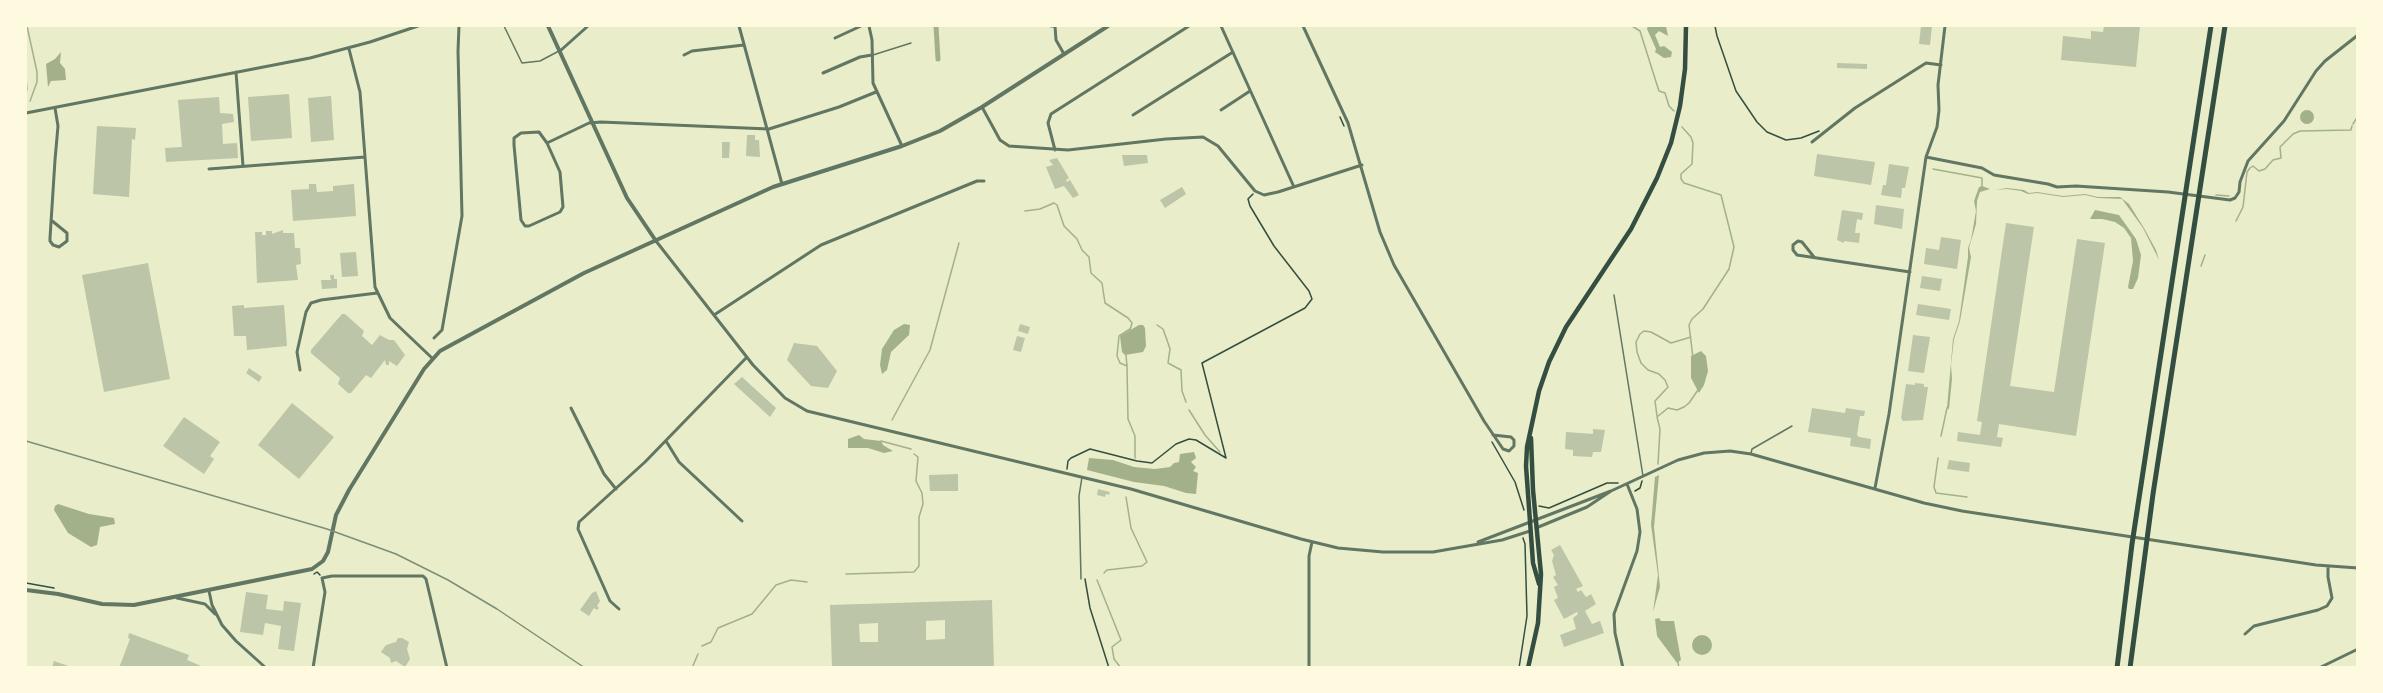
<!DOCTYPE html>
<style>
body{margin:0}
#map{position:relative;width:2383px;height:693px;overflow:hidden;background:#e9edc9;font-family:Signika,sans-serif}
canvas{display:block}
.frame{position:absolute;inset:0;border:27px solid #fefae0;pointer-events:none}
</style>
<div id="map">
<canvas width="2383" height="693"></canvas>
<div class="frame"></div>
</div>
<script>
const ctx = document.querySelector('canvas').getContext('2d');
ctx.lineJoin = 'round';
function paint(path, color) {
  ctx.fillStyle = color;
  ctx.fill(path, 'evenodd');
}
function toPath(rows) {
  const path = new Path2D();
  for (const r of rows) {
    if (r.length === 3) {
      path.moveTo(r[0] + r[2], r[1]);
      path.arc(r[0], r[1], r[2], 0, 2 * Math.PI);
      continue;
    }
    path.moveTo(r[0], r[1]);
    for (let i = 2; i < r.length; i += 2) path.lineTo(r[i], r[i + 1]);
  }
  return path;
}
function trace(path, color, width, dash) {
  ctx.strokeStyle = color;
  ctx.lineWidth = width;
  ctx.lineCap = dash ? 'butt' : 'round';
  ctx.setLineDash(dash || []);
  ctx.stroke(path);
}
paint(toPath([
 [1648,26,1666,26,1668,36,1659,31,1655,35,1660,47,1664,46,1672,52,1671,57,1664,58,1655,52,1656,49,1647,29],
 [61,52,60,63,65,69,66,80,51,81,48,87,46,64,55,59],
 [2307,117,7],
 [1982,186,1990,189,1980,192,1977,201,1976,224,1969,248,1971,257,1960,321,1954,339,1951,365,1952,379,1949,409,1947,408,1953,339,1959,321,1968,257,1968,248,1971,240,1976,211,1974,201,1979,187],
 [2007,188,2024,190,2029,193,2037,192,2063,196,2085,194,2098,197,2120,197,2129,204,2144,228,2156,250,2159,260,2143,228,2122,199,2098,198,2085,195,2063,197,2037,193,2028,194,2021,191,2007,189,1995,190],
 [2095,210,2119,215,2136,239,2141,255,2138,278,2133,289,2129,289,2128,287,2133,261,2131,238,2124,228,2115,222,2102,219,2090,219],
 [904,324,910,325,909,335,891,352,887,370,882,374,880,365,882,349,894,330],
 [1139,325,1143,325,1145,328,1146,346,1143,352,1125,355,1122,352,1120,336],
 [1701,351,1706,356,1708,371,1704,385,1699,393,1691,378,1691,356],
 [859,435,864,439,881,441,883,445,893,451,884,453,868,448,848,448,848,439],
 [1194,452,1196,458,1191,462,1196,467,1193,471,1198,473,1196,494,1186,493,1164,486,1134,482,1087,470,1089,458,1113,460,1134,467,1155,469,1170,467,1174,463,1179,462,1180,454],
 [1659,475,1654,527,1660,587,1653,612,1658,575,1651,525,1655,477],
 [58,504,89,514,114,518,115,524,100,527,97,545,91,547,68,533,54,510,55,506],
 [1659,618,1661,621,1674,621,1681,660,1677,663,1657,636,1655,619],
 [1702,645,10]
]), '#a3b18a');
trace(toPath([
 [27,26,37,72,37,82,30,101],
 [1632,26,1640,31,1658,88,1659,91,1665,93,1669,106,1674,111],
 [26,77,27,90],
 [2353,124,2358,116],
 [1682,127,1691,137,1693,143,1692,164,1681,174,1681,179,1684,183,1721,195,1734,247,1729,269,1703,309,1692,319,1689,325,1693,358],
 [1933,169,1982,178,1982,187],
 [2216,195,2229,196],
 [1025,211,1040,209,1054,203,1057,205,1064,226,1077,239,1082,250,1089,257,1091,273,1102,283,1105,303,1128,318,1132,323,1130,330],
 [2236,221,2243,207,2247,172,2250,168,2253,166,2259,171,2265,169,2273,160,2281,158,2280,147,2293,134,2300,131,2351,130,2352,126],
 [2201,266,2205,255],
 [1157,325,1163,329,1167,340,1170,349,1168,363,1181,370,1182,391,1186,402],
 [1130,329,1119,336,1117,356,1120,363,1127,366,1128,419,1135,436,1135,458],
 [1126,355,1127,366],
 [1189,410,1205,435,1220,452],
 [1657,416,1655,401,1668,387,1665,380,1659,374,1648,370,1641,363,1637,352,1636,342,1640,334,1644,331,1651,332,1671,343,1691,337],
 [892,420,930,350,959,243],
 [1941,436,1947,408],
 [881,441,911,449],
 [1938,458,1934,487,1936,493,1967,497],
 [1658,464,1660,429,1657,417,1668,408,1677,410,1684,407,1689,403,1698,390],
 [1104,573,1107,570,1142,566,1147,562,1131,528,1126,497],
 [846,574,914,572,919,566,919,517,923,504,922,493,916,481,918,457,914,454],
 [1097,580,1121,640,1112,647,1114,659,1121,668],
 [702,646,711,642,718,628,752,614,776,585,791,580,807,582],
 [1678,662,1679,668],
 [692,668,698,654],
 [1702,668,1703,668]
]), '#a3b18a', 1.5);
trace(toPath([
 [936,26,938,59]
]), '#a3b18a', 5);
paint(toPath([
 [1921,26,1932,26,1930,45,1919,44],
 [2104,26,2140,26,2136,67,2061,60,2063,36,2091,39,2091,31,2103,32],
 [1837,63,1867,64,1867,69,1837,68],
 [289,94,292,138,251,141,248,97],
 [331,96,334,140,311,142,308,98],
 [219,97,220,113,233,114,234,122,222,124,223,144,237,143,238,158,166,162,165,148,182,147,178,100],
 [97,126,136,128,135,140,132,139,129,197,93,194],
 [747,135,755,135,755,140,759,140,760,157,746,156],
 [722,142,730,142,729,158,722,158],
 [1817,154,1875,162,1871,185,1814,176],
 [1122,155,1147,155,1148,163,1124,166],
 [1057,158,1069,178,1066,180,1067,182,1070,180,1079,195,1073,198,1064,186,1055,189,1046,167,1053,165,1049,160],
 [1889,164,1909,167,1905,188,1902,188,1901,198,1881,195,1883,185,1886,185],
 [309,184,316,184,317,192,333,191,333,186,354,184,356,216,293,221,291,190,309,189],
 [1182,187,1186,194,1165,208,1160,200],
 [1876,205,1904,209,1902,229,1874,224],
 [1842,210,1863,213,1862,220,1857,219,1855,233,1860,233,1859,243,1844,241,1844,243,1837,240],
 [2006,223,2034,227,2010,386,2054,392,2077,239,2105,243,2076,436,1999,424,1997,437,2003,438,2001,447,1957,441,1958,432,1980,435,1982,422,1977,421],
 [283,230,283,233,294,233,295,248,300,248,301,264,296,265,298,280,257,283,255,232,262,232,262,235,266,235,266,231,272,231,272,234],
 [1941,237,1961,240,1957,269,1924,264,1926,248,1939,250],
 [356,252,358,276,342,277,340,253],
 [148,263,170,379,104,392,82,275],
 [330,275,334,275,334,279,337,279,337,288,322,289,321,280,331,280],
 [1922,276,1942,279,1940,291,1920,288],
 [1918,304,1951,309,1949,320,1916,315],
 [244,305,244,308,284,305,287,346,247,350,246,336,234,336,232,306],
 [342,314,345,314,364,331,362,336,372,345,380,335,389,340,394,340,405,355,397,366,389,361,389,365,386,365,385,360,371,378,366,375,351,393,348,393,338,384,340,378,311,353,311,350],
 [1020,324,1030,327,1028,334,1018,331],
 [1913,335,1930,337,1924,373,1908,371],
 [1017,336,1025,338,1021,352,1013,350],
 [794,343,817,346,837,371,828,388,811,386,787,360],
 [249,368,262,377,259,382,246,373],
 [742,377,776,408,770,417,734,384],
 [1915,383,1924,384,1924,387,1928,387,1923,420,1903,421,1901,418,1906,384,1915,385],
 [292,403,334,437,299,479,258,445],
 [1812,408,1845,413,1846,408,1865,411,1864,416,1860,416,1857,435,1859,437,1871,439,1870,449,1850,446,1851,438,1808,432],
 [184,417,220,442,210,456,214,459,204,474,163,446],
 [1593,429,1605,430,1601,452,1593,452,1592,457,1573,456,1573,450,1565,449,1566,432,1593,434],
 [1949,460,1970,463,1969,472,1947,469],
 [958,474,958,491,930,491,929,475],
 [1098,489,1110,492,1109,495,1106,494,1105,497,1097,495],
 [1560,545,1583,586,1576,589,1578,592,1581,590,1586,597,1591,594,1596,604,1585,611,1592,624,1600,621,1604,633,1564,647,1560,635,1576,629,1573,618,1578,614,1577,612,1564,619,1554,600,1558,598,1554,587,1558,585,1553,577,1556,575,1552,561,1554,555,1551,550],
 [596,591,600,601,597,606,599,608,597,610,594,608,589,616,580,610,592,593],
 [246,592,268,595,266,609,283,611,284,601,301,603,294,651,278,649,281,626,265,623,263,635,240,632],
 [992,600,994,668,832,668,830,605],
 [945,620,945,639,926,640,926,621],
 [878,623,878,642,860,642,859,624],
 [129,633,189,655,187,660,206,668,119,668,130,639,128,638],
 [398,638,402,638,409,642,407,649,410,659,405,667,396,661,391,663,390,658,381,652,386,645,396,642],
 [54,661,71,667,71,668,52,668]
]), '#bcc5a7');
trace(toPath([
 [1715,26,1717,36,1736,91,1757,122,1767,132,1786,140,1801,138,1819,131],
 [1340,117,1344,126],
 [1492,442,1515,482,1524,510],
 [1226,458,1202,363,1305,308,1312,299,1309,291,1274,246,1250,206,1248,199,1253,194],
 [1067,469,1068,461,1071,458,1090,449,1137,461,1152,463,1176,444,1189,439,1196,440,1226,458],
 [1635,491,1640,488,1642,481],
 [1539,506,1549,508,1607,483,1618,483],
 [314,574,317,572,320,575],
 [1085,579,1090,608,1109,668],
 [26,583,54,588],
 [1519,668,1527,616,1525,544,1523,538]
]), '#344e41', 1.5);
trace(toPath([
 [504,26,522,63,540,61,559,51],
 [1047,26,1054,27],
 [873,55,911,43],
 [1614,295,1643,476],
 [1751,453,1752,449,1792,426],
 [1081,579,1079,496,1082,477]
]), '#617663', 1.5);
trace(toPath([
 [739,26,782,184],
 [869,26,872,40,873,83,902,146],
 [1055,26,1056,40,1064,54],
 [1221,26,1294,187],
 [1303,26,1348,123,1380,232,1394,265,1484,421,1503,449,1509,451,1514,446,1514,440,1511,437,1493,435],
 [835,38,861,26],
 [349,49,360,92,375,287,390,318,432,358],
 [560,51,588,26],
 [684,55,692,51,744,45],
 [236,72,243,166],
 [823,73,860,57,872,55],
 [982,107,1000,140,1009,146,1068,150,1166,139,1203,137,1218,146,1255,191,1264,195,1278,192,1362,165],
 [1221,110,1250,91],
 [26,113,310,58,370,42,418,26],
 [1133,115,1233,52],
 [1812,142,1855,108,1926,63,1941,65],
 [547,143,560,172,563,207,560,212,529,226,525,226,521,220,514,145,514,138,521,133,539,132,547,143,589,123,601,122,769,129,839,107,876,92],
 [1055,150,1048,123,1051,114,1189,26],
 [1926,157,1982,168,1994,175,2048,184,2057,187,2076,186,2168,192,2230,200,2235,198,2239,192,2240,182,2248,161,2284,121,2316,71,2325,61,2358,35],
 [209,169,365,157],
 [51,220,67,233,67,241,59,247,53,245,50,241,50,238,55,160,58,126,55,108],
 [656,241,753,365,785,398,807,411,1131,489,1301,539,1338,548,1383,552,1433,552,1502,540,1530,531],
 [1814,257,1802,242,1798,241,1793,245,1793,250,1797,255,1910,272],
 [714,315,821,245,977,181,984,181],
 [434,338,442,330,462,216,458,51,459,26],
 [300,370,297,352,306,312,311,303,321,300,377,293],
 [571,408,604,474,616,489],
 [666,441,679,462,742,521],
 [1875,488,1889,414,1926,157,1937,127,1939,110,1938,85,1945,26],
 [1536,528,1587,507,1611,491],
 [1478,542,1611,491,1678,460,1704,453,1730,451,1751,454,1924,503,1962,511,2316,565,2358,568],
 [209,591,212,605,222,625,236,641,266,668],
 [177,598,205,604,215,614],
 [619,609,610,601,578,529,579,522,645,462,747,357],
 [2245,634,2254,626,2318,610,2327,606,2332,598,2328,577,2328,567],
 [313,668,325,592,322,578,332,576,423,576,426,579,447,668],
 [1309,668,1309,556,1312,542],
 [1623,668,1615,633,1614,614,1637,551,1640,532,1637,509,1627,484],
 [2319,668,2358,649]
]), '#617663', 3);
trace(toPath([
 [548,26,627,198,656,241],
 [26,590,58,594,102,604,134,605,312,569,323,561,328,552,336,515,349,490,424,369,440,351,584,273,773,187,902,146,940,131,982,107,1108,26]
]), '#617663', 4);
trace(toPath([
 [1539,584,1533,563,1526,466,1527,447,1539,391,1549,362,1566,327,1631,229,1657,178,1671,143,1680,106,1685,69,1686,26],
 [1528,668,1538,623,1541,574,1533,490,1531,438]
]), '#344e41', 4.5);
trace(toPath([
 [2117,668,2132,544,2211,26],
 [2130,668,2153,494,2225,26]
]), '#344e41', 5);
trace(toPath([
 [26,441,327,529,396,554,448,580,497,609,585,668]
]), '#7c8e77', 1.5);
</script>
